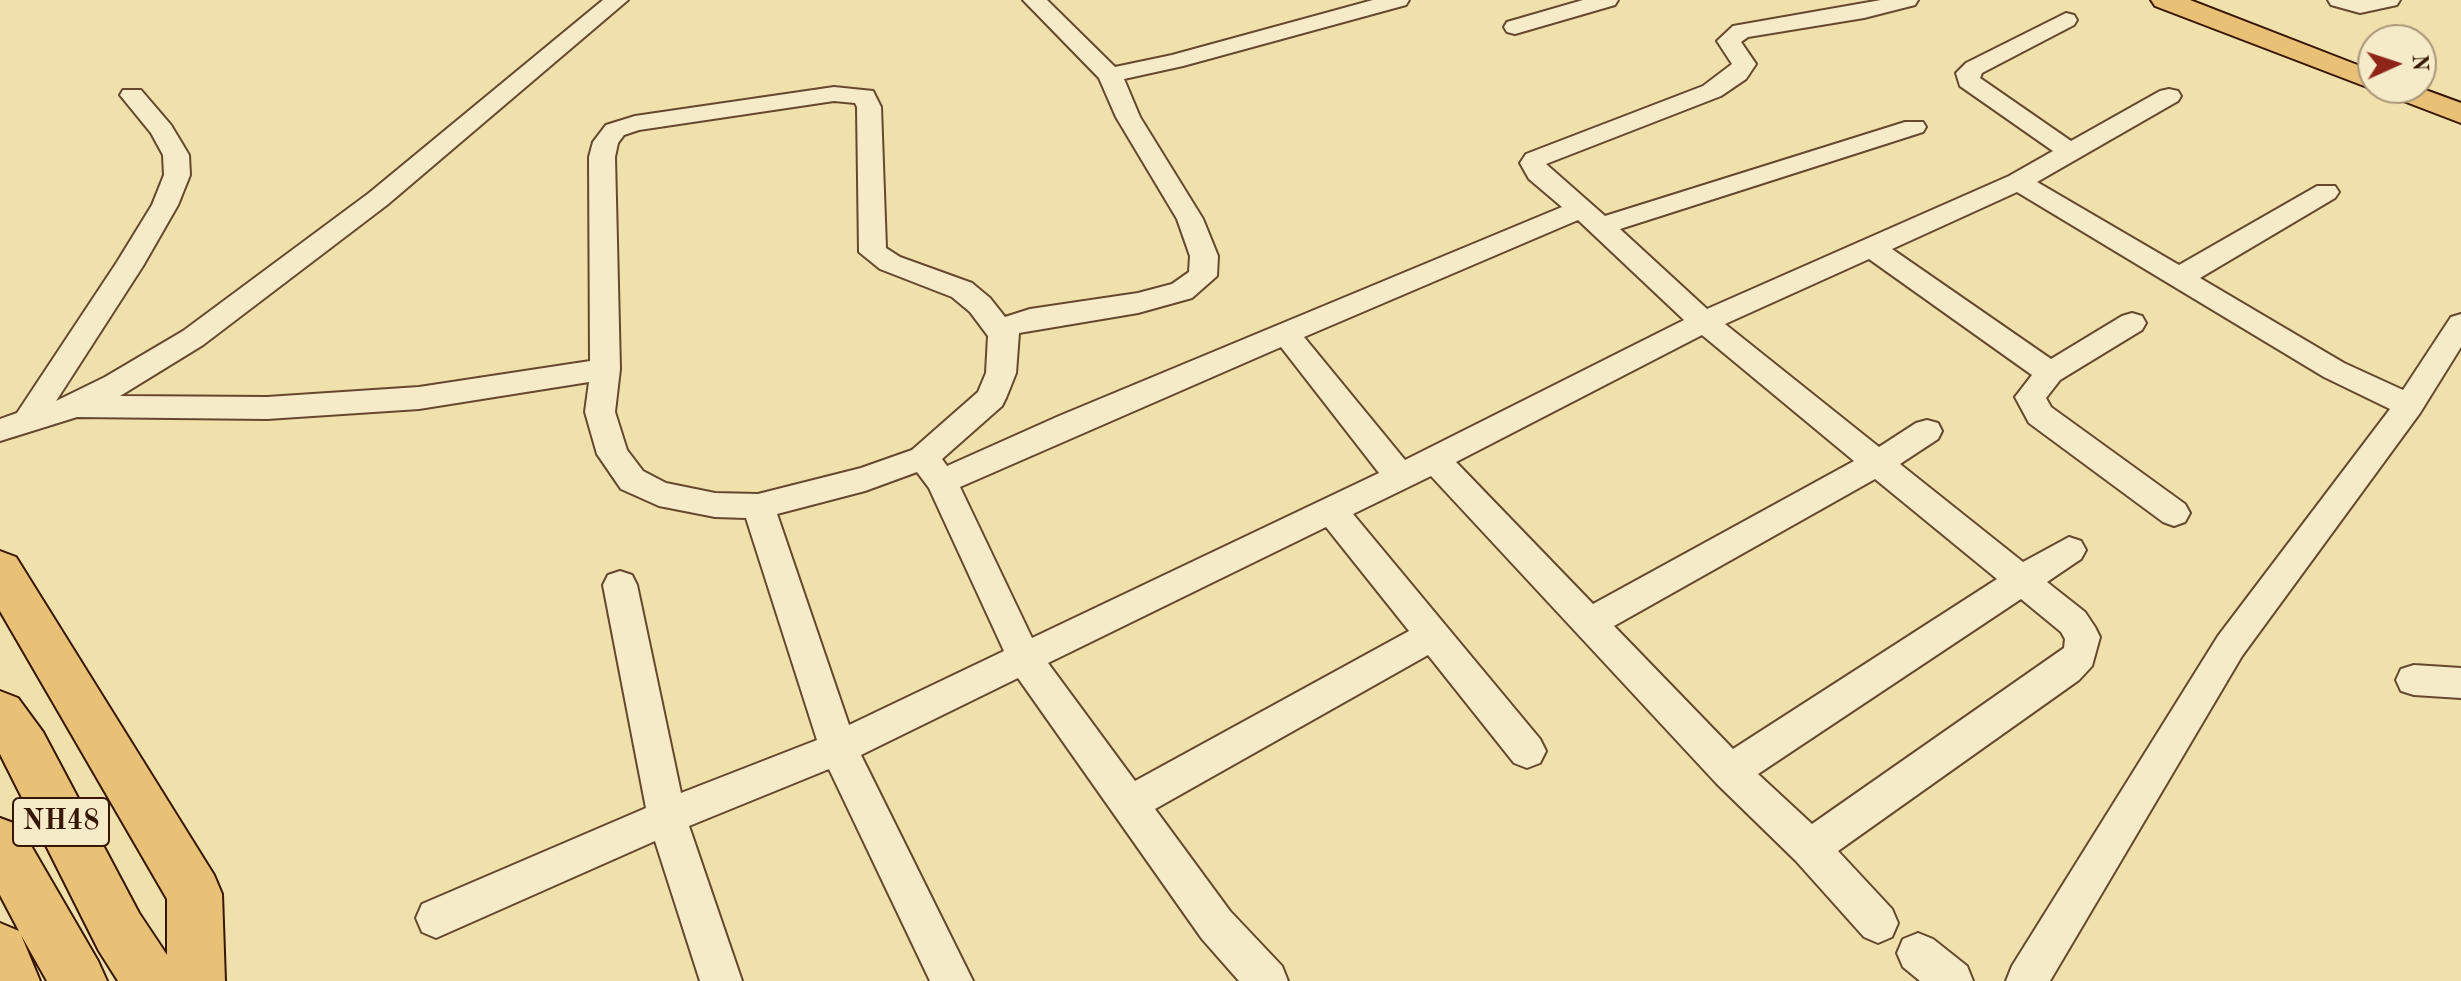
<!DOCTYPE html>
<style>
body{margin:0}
#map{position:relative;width:2461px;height:981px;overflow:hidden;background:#f0e0ac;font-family:"Old Standard TT",serif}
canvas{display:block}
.north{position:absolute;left:2357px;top:24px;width:80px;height:80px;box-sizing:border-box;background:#f5ebc9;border:2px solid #a9967a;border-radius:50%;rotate:87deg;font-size:22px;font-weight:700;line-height:32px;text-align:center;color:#371604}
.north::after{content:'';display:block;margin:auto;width:28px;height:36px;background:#8f2418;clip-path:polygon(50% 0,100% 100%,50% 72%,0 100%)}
</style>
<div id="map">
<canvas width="2461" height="981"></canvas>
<div class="north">N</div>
</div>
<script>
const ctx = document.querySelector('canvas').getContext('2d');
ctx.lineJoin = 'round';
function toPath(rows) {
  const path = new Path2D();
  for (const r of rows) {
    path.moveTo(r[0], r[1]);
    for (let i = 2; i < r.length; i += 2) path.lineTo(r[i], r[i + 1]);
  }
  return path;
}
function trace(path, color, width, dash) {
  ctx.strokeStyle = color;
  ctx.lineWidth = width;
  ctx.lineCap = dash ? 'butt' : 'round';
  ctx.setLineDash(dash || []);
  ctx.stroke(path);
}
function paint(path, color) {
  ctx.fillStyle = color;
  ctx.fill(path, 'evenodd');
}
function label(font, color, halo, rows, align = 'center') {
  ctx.font = font + ' "Old Standard TT",serif';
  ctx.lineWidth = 6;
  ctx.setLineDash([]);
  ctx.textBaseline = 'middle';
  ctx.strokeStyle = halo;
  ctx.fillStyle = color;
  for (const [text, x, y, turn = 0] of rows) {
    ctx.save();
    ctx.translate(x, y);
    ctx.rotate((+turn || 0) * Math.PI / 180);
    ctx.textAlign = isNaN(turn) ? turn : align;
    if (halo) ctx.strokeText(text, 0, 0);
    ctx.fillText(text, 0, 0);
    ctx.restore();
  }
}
const minor = toPath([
 [603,0,628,0,387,205,203,345,120,396,267,397,419,387,590,361,589,157,593,142,606,125,635,116,834,87,873,91,881,107,886,248,900,257,972,283,990,298,1005,317,1030,309,1138,293,1172,284,1189,272,1190,256,1177,219,1116,117,1099,78,1023,0,1047,0,1115,67,1172,55,1373,0,1409,0,1406,5,1183,66,1124,79,1140,117,1203,219,1218,256,1217,276,1192,298,1138,313,1019,333,1016,373,1006,398,1002,406,942,459,947,466,1059,416,1562,207,1529,179,1520,163,1526,154,1703,86,1732,64,1717,41,1733,26,1881,0,1918,0,1915,5,1864,18,1748,37,1741,42,1756,64,1746,79,1721,96,1546,164,1605,216,1905,122,1923,122,1926,127,1923,132,1620,229,1707,309,2009,176,2053,151,1960,86,1956,73,1966,63,2066,13,2074,15,2077,20,2074,25,1982,73,1980,78,2071,141,2160,91,2169,89,2178,91,2181,96,2178,101,2037,182,2179,265,2317,186,2335,186,2339,192,2335,198,2200,278,2344,363,2403,390,2451,317,2461,314,2461,347,2420,413,2242,656,2050,981,2006,981,2012,966,2218,636,2390,409,2324,377,2017,192,1892,249,2051,359,2122,316,2132,313,2142,316,2146,323,2142,330,2060,380,2046,398,2051,407,2185,504,2190,513,2185,522,2174,526,2163,522,2029,423,2015,397,2032,375,1869,259,1725,324,1879,447,1916,423,1927,420,1938,423,1942,431,1938,439,1900,464,2023,562,2069,537,2081,541,2086,550,2081,559,2047,582,2085,612,2095,627,2100,637,2092,666,2079,680,1838,851,1892,909,1898,923,1892,937,1878,943,1864,937,1796,861,1717,784,1431,476,1353,514,1540,739,1546,751,1540,763,1527,768,1514,763,1428,655,1155,809,1230,911,1282,966,1288,981,1239,981,1202,939,1018,678,861,755,973,981,930,981,829,769,689,826,742,981,700,981,655,841,436,938,422,932,416,918,422,904,646,808,603,585,608,575,620,571,632,575,637,585,681,793,817,740,746,518,715,517,659,506,621,489,597,454,585,412,589,382,419,409,267,419,77,417,0,441,0,419,17,413,117,262,152,205,164,175,163,155,151,133,120,95,123,90,141,90,171,125,189,155,190,175,178,205,143,266,56,401,105,377,183,331,369,193,603,0],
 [834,101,855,103,857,107,859,252,880,269,952,297,970,312,988,336,986,373,978,392,912,450,861,468,758,494,715,493,666,483,643,471,627,450,615,412,620,369,615,157,618,143,624,135,639,130,834,101],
 [1578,220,1684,320,1405,460,1304,337,1578,220],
 [1702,335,1854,461,1593,604,1456,462,1702,335],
 [1281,347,1379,473,1032,638,960,487,1281,347],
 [917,472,929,488,1004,651,849,725,777,514,865,491,917,472],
 [1875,479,1997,579,1733,749,1614,626,1875,479],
 [1326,527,1409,631,1135,781,1048,663,1326,527],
 [2021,599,2061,632,2065,639,2064,648,1812,824,1758,774,2021,599],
 [1583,0,1618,0,1615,5,1515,34,1507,32,1504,27,1507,22,1583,0],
 [2328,0,2400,0,2397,5,2360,13,2331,5,2328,0],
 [2414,665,2461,668,2461,698,2414,695,2401,691,2396,680,2401,669,2414,665],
 [1918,933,1933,939,1967,966,1973,981,1920,981,1903,967,1897,953,1903,939,1918,933]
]);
const major = toPath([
 [2151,0,2190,0,2373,71,2373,88,2420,88,2461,103,2461,123,2155,6,2151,0]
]);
const highway = toPath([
 [0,551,16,557,214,875,222,894,225,981,118,981,99,951,0,754,0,691,18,698,43,732,139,913,167,955,167,899,0,611,0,551],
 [0,818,19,825,98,961,107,981,47,981,21,935,40,981,0,981,0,923,19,931,0,895,0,818]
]);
trace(minor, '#65482e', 4);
trace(major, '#371604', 4);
trace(highway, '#371604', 4);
paint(minor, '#f5ebc9');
paint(major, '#e8c076');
paint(highway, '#e8c076');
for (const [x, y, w] of [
 [61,822,96]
]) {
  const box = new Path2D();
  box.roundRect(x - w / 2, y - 24, w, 48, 6);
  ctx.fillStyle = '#f5ebc9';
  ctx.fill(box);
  trace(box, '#371604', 2);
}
label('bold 28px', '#371604', null, [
 ["NH48",61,822]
]);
</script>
